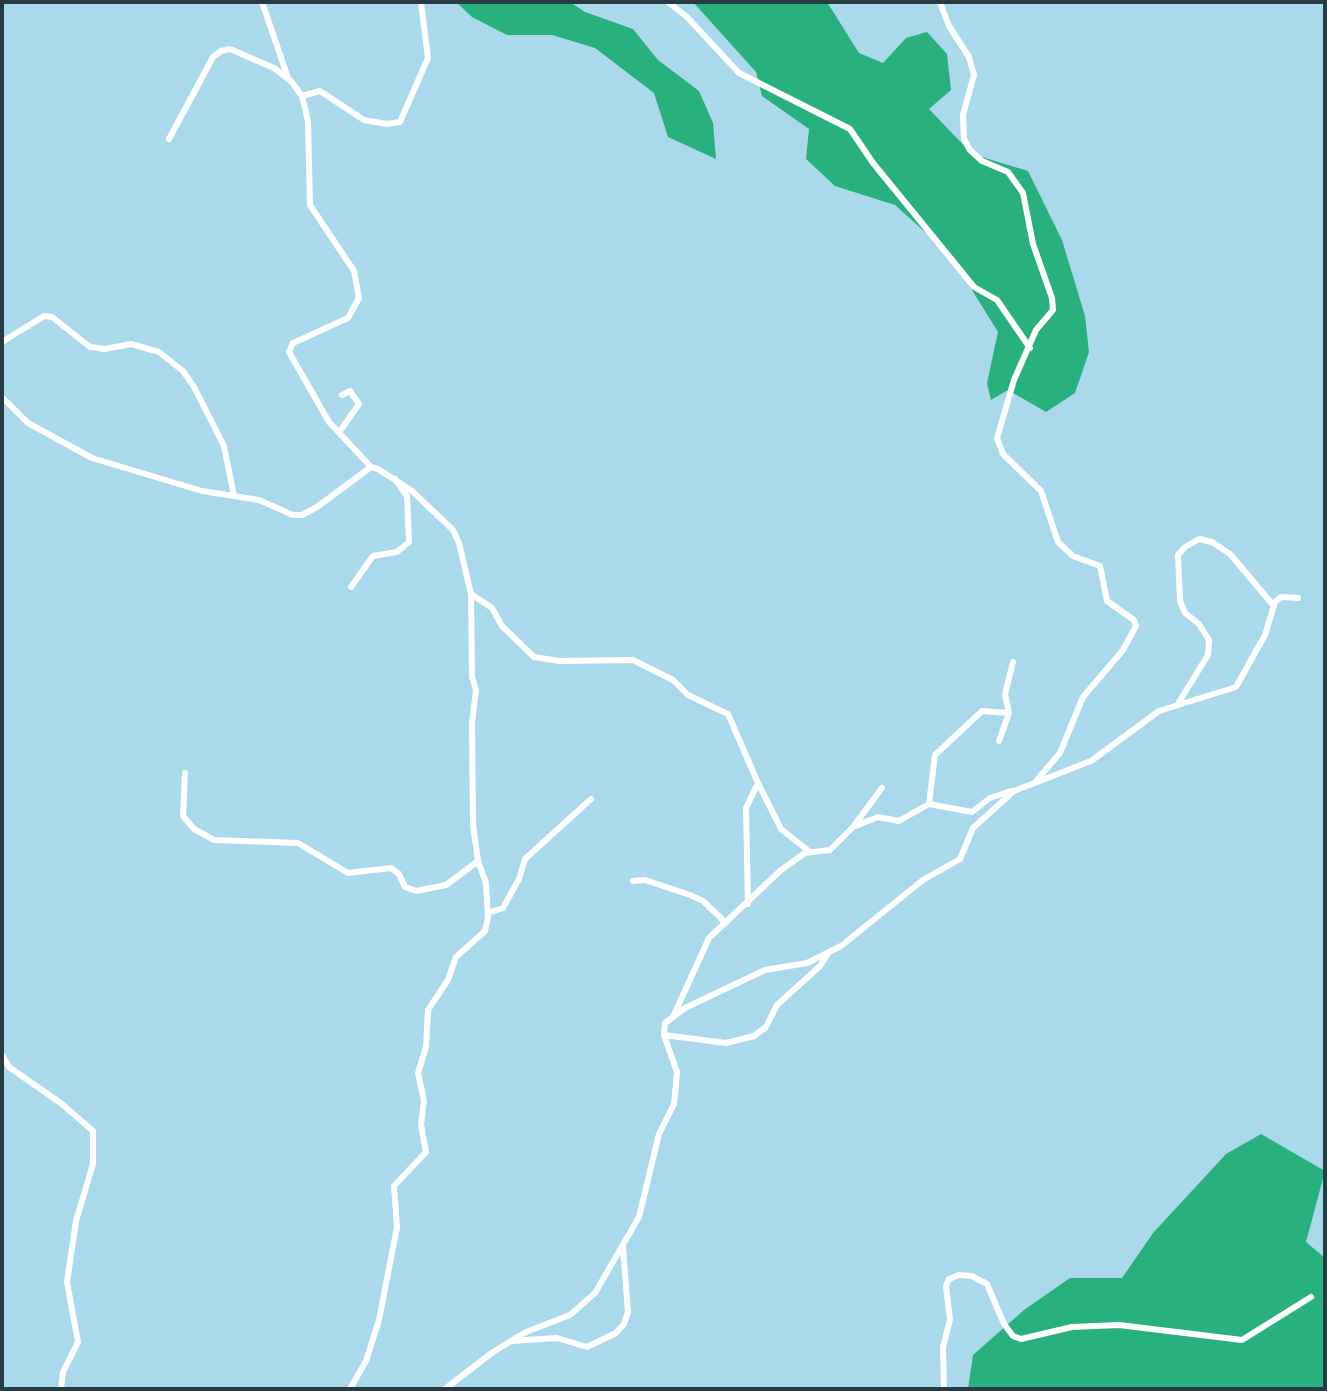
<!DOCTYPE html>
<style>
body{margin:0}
#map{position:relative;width:1327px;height:1391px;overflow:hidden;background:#aad9eb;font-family:"Zilla Slab",serif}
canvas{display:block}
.frame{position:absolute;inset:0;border:4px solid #283b42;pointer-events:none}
</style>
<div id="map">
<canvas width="1327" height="1391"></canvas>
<div class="frame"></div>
</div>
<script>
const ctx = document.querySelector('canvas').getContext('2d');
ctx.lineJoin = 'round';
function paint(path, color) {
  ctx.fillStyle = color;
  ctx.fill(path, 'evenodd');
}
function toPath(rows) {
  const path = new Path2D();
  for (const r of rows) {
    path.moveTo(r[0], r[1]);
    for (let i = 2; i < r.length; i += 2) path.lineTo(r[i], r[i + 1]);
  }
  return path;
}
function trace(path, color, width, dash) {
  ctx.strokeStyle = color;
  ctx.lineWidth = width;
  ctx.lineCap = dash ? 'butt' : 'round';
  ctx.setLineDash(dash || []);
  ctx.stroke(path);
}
paint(toPath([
 [456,2,570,2,585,12,633,29,658,60,699,91,713,123,716,159,668,137,654,93,595,48,552,35,507,35,472,17],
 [693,2,827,2,859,53,883,63,906,38,927,32,947,54,951,90,929,109,972,154,1028,171,1062,240,1085,316,1089,352,1075,393,1046,412,1008,390,991,400,987,383,998,332,962,274,934,240,895,205,835,186,806,159,809,129,762,96,756,72],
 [1261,1134,1325,1171,1306,1242,1325,1258,1325,1389,968,1389,973,1355,1024,1310,1070,1278,1122,1278,1153,1233,1226,1154]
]), '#28b17f');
trace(toPath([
 [262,2,288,78],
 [668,2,687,17,739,73,850,129,873,163,974,287,997,300,1030,348],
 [940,2,949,26,969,57,974,75,963,115,964,139,970,150,982,161,1008,172,1023,193,1033,244,1052,298,1053,310,1036,330,1014,380,997,438,1003,454,1041,491,1058,542,1073,556,1100,566,1107,601,1134,620,1136,626,1123,650,1083,697,1060,753,1037,780],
 [302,96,320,91,364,120,387,124,400,122,428,58,421,2],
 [169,139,213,57,221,51,230,49,274,68,291,81,302,96,308,121,310,205,354,271,359,298,348,318,293,343,289,352,329,422,371,467],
 [2,342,44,316,52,317,90,347,105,349,131,344,159,352,183,371,194,387,224,446,234,496],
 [2,397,28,423,92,458,202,491,259,500,293,515,302,515,317,507,371,467,378,469,412,491,453,530,459,543,471,594,472,677,476,690,472,723,473,825,478,861,486,883,488,917,485,931,456,957,448,980,428,1010,426,1047,418,1073,424,1101,421,1125,426,1152,394,1186,397,1227,379,1320,366,1361,350,1389],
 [340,431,359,404,350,391,342,395],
 [351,587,373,556,397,552,409,542,407,496,395,479],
 [471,594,492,608,502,626,534,657,559,661,633,660,673,680,688,695,728,714,758,783,746,808,748,904],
 [1179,702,1208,655,1209,640,1199,624,1185,613,1180,601,1178,555,1185,547,1199,539,1212,542,1230,554,1274,606],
 [999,741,1009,713],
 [185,773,183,816,194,829,214,840,298,843,348,873,391,868,399,874,405,887,416,891,446,885,478,861],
 [758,783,781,829,810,852],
 [929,804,935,755,982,711,1009,713,1005,694,1013,662],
 [853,827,878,817,899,821,929,804,972,812,990,798,1011,791],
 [633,881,645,880,690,895,703,901,726,923],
 [488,913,503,908,519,879,525,859,591,799],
 [673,1017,709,938,781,870,805,853,830,850,853,827,882,788],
 [664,1035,726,1043,754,1036,766,1027,777,1005,820,966,829,952],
 [2,1055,9,1067,62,1104,93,1131,93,1164,76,1221,67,1282,78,1342,63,1372,61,1389],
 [512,1341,557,1338,587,1347,616,1333,624,1324,628,1312,623,1247],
 [445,1389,493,1352,526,1332,570,1315,595,1293,639,1217,659,1134,674,1104,677,1072,664,1035,665,1023,685,1008,765,970,807,963,841,946,923,880,960,859,973,828,1014,791,1091,761,1159,711,1236,687,1265,635,1275,602,1281,597,1298,598],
 [944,1389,943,1347,950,1320,946,1286,949,1279,959,1275,972,1276,987,1284,1004,1324,1013,1336,1021,1339,1072,1327,1119,1325,1242,1340,1311,1297]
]), '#fff', 6);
</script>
